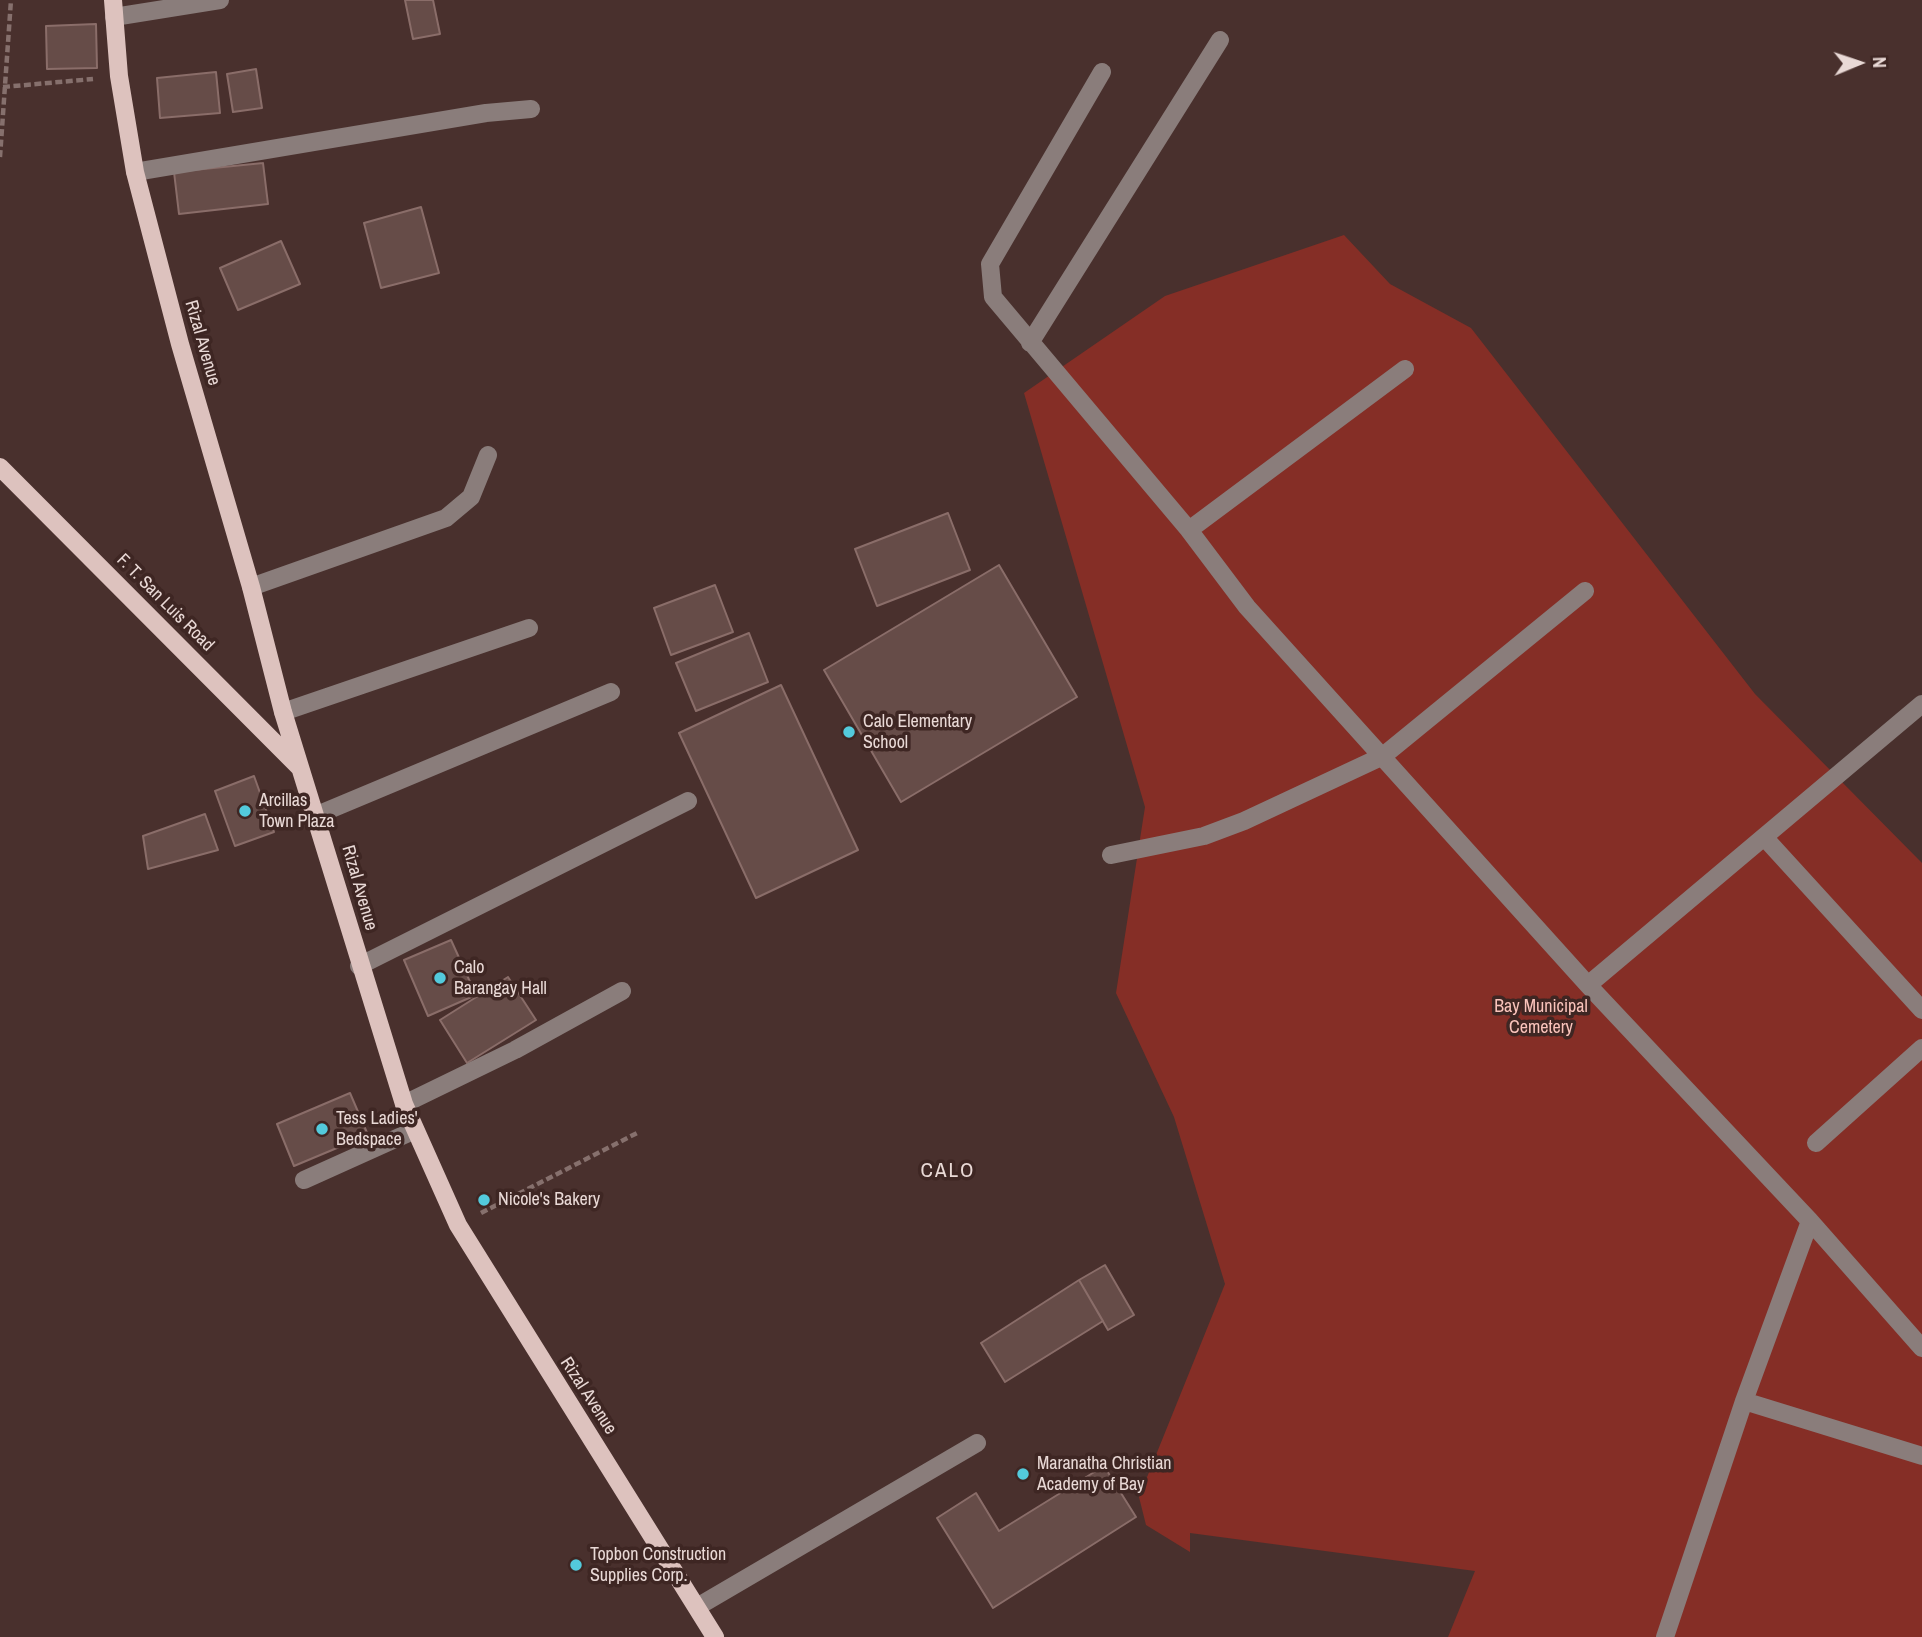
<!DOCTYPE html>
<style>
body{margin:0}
#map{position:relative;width:1922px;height:1637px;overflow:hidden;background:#49302d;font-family:"Archivo Narrow",sans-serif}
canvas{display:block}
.north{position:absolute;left:1824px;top:28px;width:70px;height:70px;-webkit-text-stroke:5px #3e2623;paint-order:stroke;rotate:88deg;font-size:19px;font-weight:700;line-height:28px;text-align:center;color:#e9d9d6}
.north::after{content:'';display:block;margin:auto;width:24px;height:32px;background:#e9d9d6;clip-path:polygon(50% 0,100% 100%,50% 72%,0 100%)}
</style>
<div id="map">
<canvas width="1922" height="1637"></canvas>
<div class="north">N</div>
</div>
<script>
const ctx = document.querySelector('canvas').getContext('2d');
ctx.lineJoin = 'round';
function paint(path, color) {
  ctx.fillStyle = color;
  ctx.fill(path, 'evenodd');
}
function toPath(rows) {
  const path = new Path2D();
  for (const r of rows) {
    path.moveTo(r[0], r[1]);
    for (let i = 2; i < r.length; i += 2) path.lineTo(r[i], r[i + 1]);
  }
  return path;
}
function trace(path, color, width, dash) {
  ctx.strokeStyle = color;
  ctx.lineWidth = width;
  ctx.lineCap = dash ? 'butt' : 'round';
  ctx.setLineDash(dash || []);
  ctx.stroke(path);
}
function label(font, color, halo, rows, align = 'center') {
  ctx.font = font + ' "Archivo Narrow",sans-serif';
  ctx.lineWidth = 7;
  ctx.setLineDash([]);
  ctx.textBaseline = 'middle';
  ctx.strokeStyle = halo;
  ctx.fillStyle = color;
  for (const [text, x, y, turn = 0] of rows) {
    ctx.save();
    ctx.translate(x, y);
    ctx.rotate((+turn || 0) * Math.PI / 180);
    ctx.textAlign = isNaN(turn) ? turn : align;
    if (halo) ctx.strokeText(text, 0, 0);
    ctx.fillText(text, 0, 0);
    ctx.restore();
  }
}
paint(toPath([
 [1344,235,1390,284,1471,328,1755,694,1922,863,1922,1637,1448,1637,1475,1571,1190,1533,1190,1552,1146,1525,1139,1497,1225,1284,1174,1117,1116,993,1145,807,1024,393,1165,296]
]), '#852e26');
const building = toPath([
 [405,0,433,0,440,34,413,39,405,0],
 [96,24,97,68,47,69,46,26,96,24],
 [256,69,262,108,233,112,227,74,256,69],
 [216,72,220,113,160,118,157,78,216,72],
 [263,163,268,204,179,214,174,172,263,163],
 [421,207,439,273,381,288,364,223,421,207],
 [281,241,300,284,238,310,220,268,281,241],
 [948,513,970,570,877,606,855,549,948,513],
 [999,565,1077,697,901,802,824,670,999,565],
 [715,585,733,632,671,655,654,608,715,585],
 [749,633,768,682,696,711,676,663,749,633],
 [781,685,858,850,756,898,679,733,781,685],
 [254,776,274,832,235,846,215,791,254,776],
 [205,814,218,850,148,869,143,836,205,814],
 [451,940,476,995,428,1016,404,960,451,940],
 [508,977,536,1020,467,1063,440,1020,508,977],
 [350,1093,368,1135,294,1166,277,1124,350,1093],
 [1105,1265,1134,1315,1108,1330,1079,1280,1105,1265],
 [1079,1280,1103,1321,1005,1382,981,1343,1079,1280],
 [1104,1466,1136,1517,993,1608,937,1518,976,1493,999,1531,1104,1466]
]);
paint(building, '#664c48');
trace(building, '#8a6d69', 2);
trace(toPath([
 [3,87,93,79],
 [0,157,11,0],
 [481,1213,637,1133]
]), '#86706d', 4.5, [7, 3.5]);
trace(toPath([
 [114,17,220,0],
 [1102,72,990,264,993,297,1189,530,1247,607,1588,985,1810,1221,1744,1401,1665,1637],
 [135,172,486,113,531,109],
 [1030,343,1220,40],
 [1189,530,1405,369],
 [251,587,446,518,471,497,488,455],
 [283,712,529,628],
 [317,815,611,692],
 [1764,837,1922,1010],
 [1111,855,1204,836,1244,821,1383,756,1585,591],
 [359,966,688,801],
 [1588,985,1922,704],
 [404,1104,515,1050,622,991],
 [1816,1143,1922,1048],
 [304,1180,415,1130],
 [1810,1221,1922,1348],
 [1744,1401,1922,1456],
 [697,1607,977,1443]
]), '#8a7d7b', 18);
trace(toPath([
 [113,0,119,76,135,172,180,344,251,587,283,712,404,1104,458,1225,715,1637],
 [0,467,299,767]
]), '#ddc2be', 18);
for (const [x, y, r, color] of [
 [849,732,7,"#53cadc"],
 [245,811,7,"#53cadc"],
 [440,978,7,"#53cadc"],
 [322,1129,7,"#53cadc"],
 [484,1200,7,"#53cadc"],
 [1023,1474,7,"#53cadc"],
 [576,1565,7,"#53cadc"]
]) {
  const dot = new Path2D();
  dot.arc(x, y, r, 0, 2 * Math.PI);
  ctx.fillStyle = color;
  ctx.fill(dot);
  trace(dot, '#3e2623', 2.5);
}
label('18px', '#e9d9d6', '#3e2623', [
 ["Rizal Avenue",202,343,74],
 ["F. T. San Luis Road",165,603,45],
 ["Rizal Avenue",359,888,74],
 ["Rizal Avenue",588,1396,57]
]);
label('18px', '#e9d9d6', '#3e2623', [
 ["Calo Elementary",863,722],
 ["School",863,743],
 ["Arcillas",259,801],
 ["Town Plaza",259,822],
 ["Calo",454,968],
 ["Barangay Hall",454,989],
 ["Tess Ladies'",336,1119],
 ["Bedspace",336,1140],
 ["Nicole's Bakery",498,1200],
 ["Maranatha Christian",1037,1464],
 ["Academy of Bay",1037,1485],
 ["Topbon Construction",590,1555],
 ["Supplies Corp.",590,1576]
], 'left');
label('18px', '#fac3bb', '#3e2623', [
 ["Bay Municipal",1541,1007],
 ["Cemetery",1541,1028]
]);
ctx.letterSpacing = '2px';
label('21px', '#e9d9d6', '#3e2623', [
 ["CALO",948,1171]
]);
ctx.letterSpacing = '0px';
</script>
